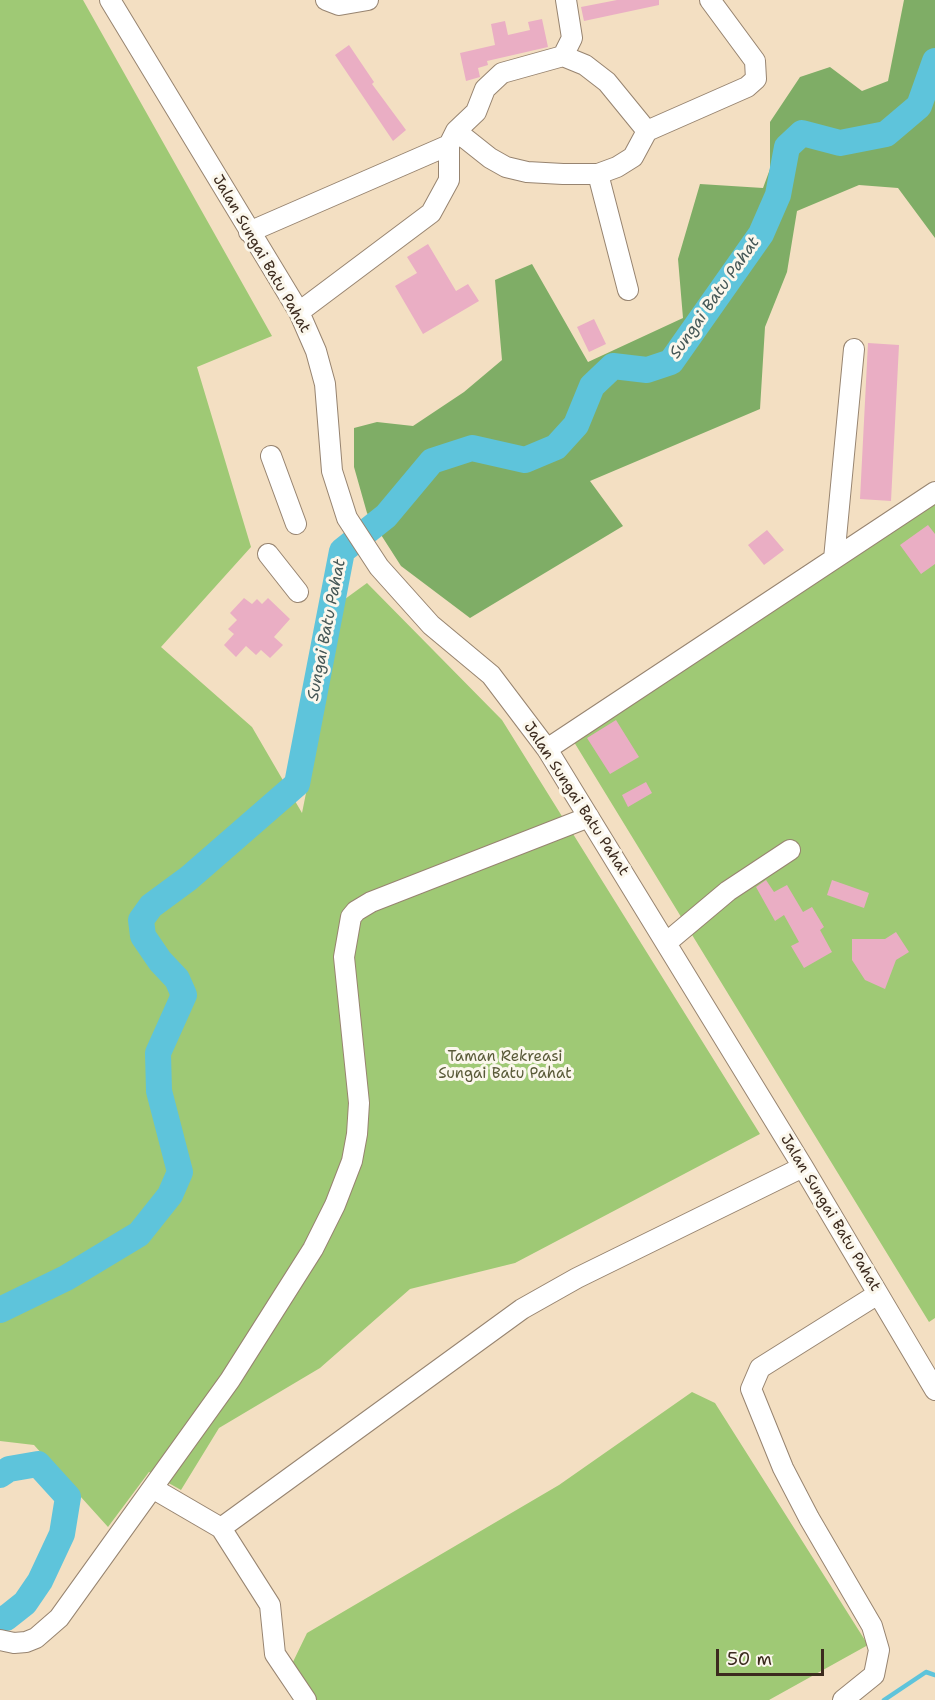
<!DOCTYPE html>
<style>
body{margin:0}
#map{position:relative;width:935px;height:1700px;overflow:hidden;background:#f3dfc2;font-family:"Shantell Sans",sans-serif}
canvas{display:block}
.scale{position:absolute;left:716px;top:1649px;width:108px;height:27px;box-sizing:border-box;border:3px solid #3b2a1e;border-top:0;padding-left:8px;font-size:18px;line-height:21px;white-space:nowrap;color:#3b2a1e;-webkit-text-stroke:4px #fbf7ec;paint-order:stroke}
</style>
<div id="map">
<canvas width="935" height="1700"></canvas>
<div class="scale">50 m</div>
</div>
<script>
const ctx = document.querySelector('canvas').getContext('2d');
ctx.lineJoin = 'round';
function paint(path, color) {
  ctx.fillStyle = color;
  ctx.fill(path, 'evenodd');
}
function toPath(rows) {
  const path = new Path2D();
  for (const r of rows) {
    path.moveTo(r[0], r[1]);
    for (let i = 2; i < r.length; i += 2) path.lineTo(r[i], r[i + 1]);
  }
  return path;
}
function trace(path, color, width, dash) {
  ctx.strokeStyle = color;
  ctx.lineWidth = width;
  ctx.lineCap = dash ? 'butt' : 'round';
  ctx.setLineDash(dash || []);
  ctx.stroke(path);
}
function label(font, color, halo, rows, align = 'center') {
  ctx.font = font + ' "Shantell Sans",sans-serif';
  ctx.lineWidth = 6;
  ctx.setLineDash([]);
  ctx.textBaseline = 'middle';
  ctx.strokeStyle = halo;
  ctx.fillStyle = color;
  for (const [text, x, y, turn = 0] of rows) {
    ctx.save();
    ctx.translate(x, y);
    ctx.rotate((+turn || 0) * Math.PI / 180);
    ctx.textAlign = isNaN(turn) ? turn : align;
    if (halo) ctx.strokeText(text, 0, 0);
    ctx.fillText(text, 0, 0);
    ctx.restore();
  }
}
paint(toPath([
 [0,0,83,0,272,336,197,367,251,547,161,647,252,727,302,813,345,599,367,583,502,720,760,1134,515,1263,410,1289,320,1368,219,1428,181,1490,149,1472,108,1527,34,1445,0,1441],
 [935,504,935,1318,929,1322,574,742],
 [692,1392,715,1403,868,1645,769,1700,316,1700,291,1666,307,1633,559,1485]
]), '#9fc975');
paint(toPath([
 [904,0,935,0,935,238,898,188,859,185,797,211,787,272,765,327,760,409,590,481,623,526,470,618,401,566,367,513,354,467,354,428,377,422,413,426,464,392,502,360,495,280,532,264,588,362,683,318,678,259,700,184,763,188,770,169,770,122,800,77,830,67,862,91,888,81]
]), '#7fad66');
trace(toPath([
 [884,1700,926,1672,935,1675]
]), '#5ec4db', 4.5);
trace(toPath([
 [0,1310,66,1278,139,1234,170,1195,180,1172,159,1091,158,1053,184,995,177,979,160,961,143,936,141,920,151,906,189,878,297,784,342,551,386,516,432,461,472,448,525,460,556,447,576,425,592,386,613,366,647,370,671,362,761,234,778,195,787,147,802,133,840,143,886,134,919,106,935,61],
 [0,1475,9,1469,38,1464,68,1497,62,1534,40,1581,25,1603,6,1618,0,1619]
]), '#5ec4db', 26);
paint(toPath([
 [617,0,659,0,659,5,584,21,581,7],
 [542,19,548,47,487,61,488,65,478,68,480,77,466,81,460,53,495,45,491,24,505,21,508,35,530,30,528,22],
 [349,45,374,82,372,84,406,130,393,141,335,55],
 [428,244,456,291,468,284,479,301,423,334,395,286,417,273,407,257],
 [594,319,606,344,589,352,577,327],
 [868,343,899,345,891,501,860,499],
 [928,525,935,534,935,564,921,574,900,545],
 [767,530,784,550,764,565,748,545],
 [244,598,252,604,257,599,262,604,268,598,290,619,274,637,283,645,270,658,261,650,256,655,246,646,236,657,224,645,234,634,228,629,237,620,230,613],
 [616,720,639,757,610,774,587,738],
 [646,782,652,793,628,807,622,795],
 [766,880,774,892,787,885,803,912,812,907,824,927,820,930,832,952,804,968,791,946,799,942,784,915,775,921,756,887],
 [832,880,869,893,864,908,827,895],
 [896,932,909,952,896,960,885,989,865,980,852,960,852,939,885,939]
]), '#eaaec4');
const minor = toPath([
 [110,0,299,312,316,351,325,384,332,471,347,518,379,567,431,625,491,675,547,749,803,1167,935,1390],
 [326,0,339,5,368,0],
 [563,56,572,38,566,0],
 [456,131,490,158,506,167,527,172,563,174,598,174,617,167,633,157,647,131],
 [598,174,628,290],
 [249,232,449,145,456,131,476,112,485,89,502,73,563,56,585,65,607,82,647,131,747,87,756,79,755,61,710,0],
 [299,312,431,213,449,180,449,145],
 [271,456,296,524],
 [268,554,298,592],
 [834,559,854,349],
 [547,749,935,492],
 [666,943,728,891,790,850],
 [154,1489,221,1528,270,1605,275,1654,306,1700],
 [221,1528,522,1309,577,1278,803,1167],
 [0,1640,14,1643,26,1642,36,1638,59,1618,230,1380,313,1249,335,1205,352,1161,357,1134,359,1103,344,957,351,917,356,911,371,902,589,817],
 [843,1700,874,1675,879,1650,872,1626,809,1518,783,1468,751,1389,760,1368,878,1294]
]);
trace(minor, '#978470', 22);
trace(minor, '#fff', 20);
label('15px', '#3b2a1e', '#fbf7ec', [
 ["Jalan Sungai Batu Pahat",261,254,60],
 ["Jalan Sungai Batu Pahat",576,799,57],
 ["Jalan Sungai Batu Pahat",830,1213,59]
]);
label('15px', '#595a38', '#fbf7ec', [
 ["Taman Rekreasi",505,1057],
 ["Sungai Batu Pahat",505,1074]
]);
label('italic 16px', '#465857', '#fbf7ec', [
 ["Sungai Batu Pahat",715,298,-55],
 ["Sungai Batu Pahat",327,630,-79]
]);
</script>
